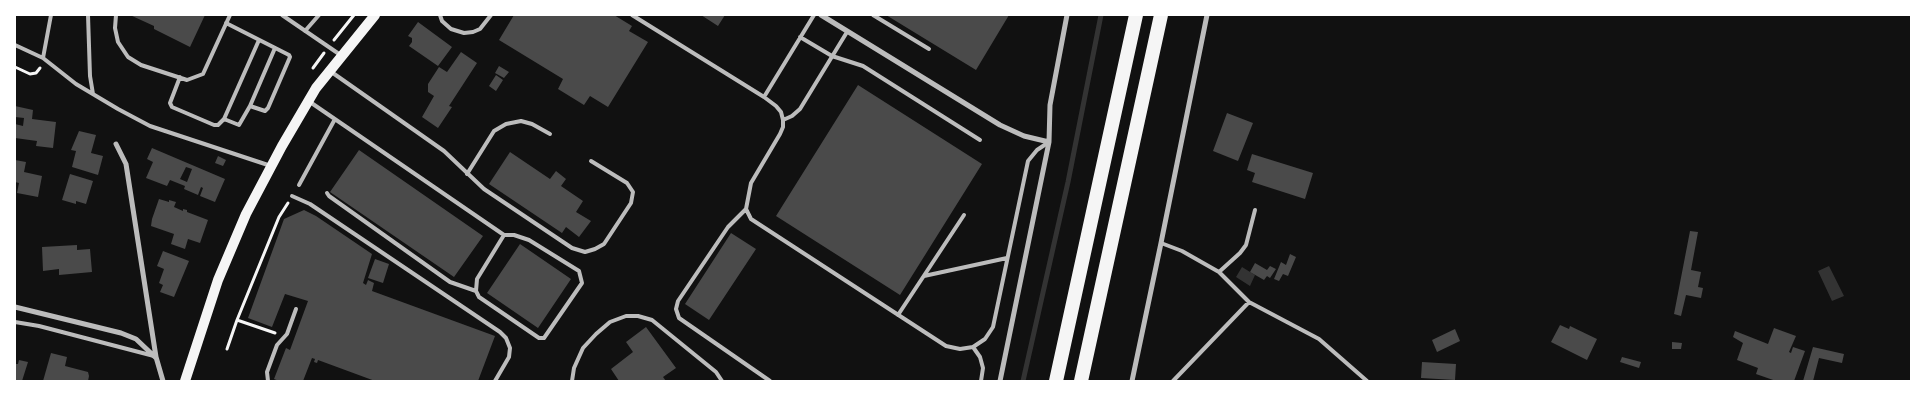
<!DOCTYPE html>
<style>
body{margin:0}
#map{position:relative;width:1926px;height:396px;overflow:hidden;background:#111;font-family:"Nunito Sans",sans-serif}
canvas{display:block}
.frame{position:absolute;inset:0;border:16px solid #fff;pointer-events:none}
</style>
<div id="map">
<canvas width="1926" height="396"></canvas>
<div class="frame"></div>
</div>
<script>
const ctx = document.querySelector('canvas').getContext('2d');
ctx.lineJoin = 'round';
function paint(path, color) {
  ctx.fillStyle = color;
  ctx.fill(path, 'evenodd');
}
function toPath(rows) {
  const path = new Path2D();
  for (const r of rows) {
    path.moveTo(r[0], r[1]);
    for (let i = 2; i < r.length; i += 2) path.lineTo(r[i], r[i + 1]);
  }
  return path;
}
function trace(path, color, width, dash) {
  ctx.strokeStyle = color;
  ctx.lineWidth = width;
  ctx.lineCap = dash ? 'butt' : 'round';
  ctx.setLineDash(dash || []);
  ctx.stroke(path);
}
paint(toPath([
 [1829,266,1844,296,1832,301,1818,271],
 [1242,267,1255,275,1250,286,1236,277]
]), '#333');
trace(toPath([
 [1023,381,1068,182,1101,15]
]), '#333', 5);
paint(toPath([
 [130,15,205,15,190,47,154,29,154,26],
 [514,15,614,15,632,26,629,31,648,42,608,107,590,96,584,105,558,89,563,79,499,40],
 [701,15,725,15,718,26],
 [886,15,1009,15,976,70],
 [418,22,452,47,438,66,409,46,412,42,412,38,408,36],
 [461,52,477,63,449,106,452,107,438,128,422,117,434,96,428,92,428,84,439,67,447,72],
 [499,66,509,72,504,78,495,73],
 [496,75,503,80,496,91,489,86],
 [858,85,982,164,900,295,776,216],
 [15,106,33,110,32,119,56,122,53,148,36,146,37,141,15,138,15,124,23,126,24,118,15,117],
 [1227,113,1253,123,1238,161,1213,151],
 [79,131,96,135,91,153,103,156,98,175,72,167,76,151,71,150],
 [152,148,225,179,215,202,200,196,203,188,201,187,198,195,184,189,185,186,170,180,167,186,146,178,153,162,147,159],
 [186,167,192,169,187,182,180,179],
 [359,150,483,236,454,277,330,192],
 [510,152,550,179,556,171,566,179,561,186,583,201,576,212,591,221,579,237,566,227,562,233,489,184],
 [1252,154,1313,173,1305,199,1252,182,1255,173,1247,170],
 [218,156,226,160,223,166,215,163],
 [15,160,26,162,24,172,42,176,38,197,17,193,19,183,15,182],
 [70,174,93,181,86,204,76,201,76,204,62,200],
 [159,199,169,202,169,200,176,202,174,207,183,211,183,209,187,210,187,212,208,220,200,243,188,239,185,249,171,244,174,234,151,226,152,219],
 [304,210,316,216,372,254,363,283,366,285,368,280,374,283,372,291,495,336,478,381,375,381,318,360,317,363,314,362,315,359,312,358,303,381,279,381,274,379,286,348,290,350,308,301,285,294,272,327,248,318,284,219],
 [1690,231,1698,232,1691,270,1701,272,1698,287,1703,288,1701,298,1686,295,1681,316,1674,314],
 [731,233,756,249,709,320,685,304],
 [520,244,571,279,538,328,487,293],
 [77,245,77,250,90,249,92,272,59,275,59,269,43,271,42,247],
 [163,251,189,261,174,297,160,292,163,285,159,283,164,269,157,266],
 [1290,254,1296,257,1288,276,1283,274,1279,281,1274,279,1281,262,1286,265],
 [375,259,389,264,383,283,368,278],
 [1255,263,1267,270,1270,266,1276,269,1270,278,1267,276,1264,280,1250,272],
 [1560,325,1569,329,1570,326,1597,339,1587,360,1551,342],
 [646,327,676,368,663,377,666,381,619,381,611,369,633,352,626,342],
 [1774,328,1796,336,1789,352,1791,353,1793,347,1805,351,1794,381,1776,381,1756,374,1758,368,1737,360,1743,343,1733,337,1735,331,1768,344],
 [1455,329,1460,341,1437,352,1432,340],
 [1672,342,1682,343,1681,349,1672,349],
 [1813,347,1844,354,1842,363,1819,358,1813,381,1803,381],
 [51,353,67,357,65,366,88,372,89,376,88,381,43,381],
 [1622,357,1641,362,1639,368,1620,362],
 [19,360,28,362,22,381,15,381,15,364,18,364],
 [1422,362,1456,364,1455,380,1421,378]
]), '#4a4a4a');
trace(toPath([
 [334,40,354,15],
 [15,67,30,74,36,73,40,68],
 [313,68,324,53],
 [275,333,237,320,279,217,288,203],
 [227,349,237,320]
]), '#f5f5f5', 3);
trace(toPath([
 [51,15,43,58,76,84,118,109,150,126,271,166],
 [88,15,90,76,93,94],
 [116,15,115,28,118,42,128,57,141,65,187,80,203,74,230,15],
 [282,15,342,56],
 [440,15,442,21,451,29,464,33,473,32,480,29,491,15],
 [632,15,764,97,776,106,781,112,783,120,783,127,780,134,751,183,746,209,751,219,946,346,960,349,973,347,985,339,993,327,1028,161,1037,150,1049,142],
 [873,15,929,49],
 [305,31,319,15],
 [800,37,832,56,863,66,980,140],
 [15,45,43,58],
 [330,71,444,151,484,189,572,248,585,252,595,249,604,244,631,203,633,192,627,183,591,161],
 [180,77,170,103,172,107,214,125,218,125,224,119,239,125,250,106,265,111,268,108,290,57,289,55,226,23],
 [764,97,814,15],
 [310,102,504,235,514,235,529,240,579,271,582,283,544,338,539,338,479,297,476,291,477,279,504,235],
 [250,106,275,48],
 [224,119,259,40],
 [783,120,792,116,800,109,847,32],
 [467,174,494,131,506,124,521,121,532,124,550,134],
 [299,185,335,119],
 [327,193,329,196,450,282,476,291],
 [292,196,310,204,500,332,506,338,510,348,509,357,495,381],
 [746,209,728,227,678,301,676,309,679,318,770,381],
 [1161,243,1182,251,1219,272,1249,302,1319,339,1367,381],
 [1219,272,1240,253,1246,245,1255,210],
 [924,276,1007,258],
 [898,315,964,215],
 [15,322,39,326,154,356],
 [973,347,980,357,983,368,981,381],
 [268,381,267,372,277,345,287,334,296,309],
 [572,381,574,368,583,348,596,334,610,322,626,316,638,316,652,320,716,372,722,381],
 [1173,381,1249,302]
]), '#bcbcbc', 4);
trace(toPath([
 [821,15,1000,125,1024,136,1049,142],
 [116,144,126,164,156,357,163,381],
 [15,307,121,333,136,339,155,357],
 [1000,381,1049,142,1050,105,1067,15],
 [1132,381,1161,243,1207,15]
]), '#bcbcbc', 5);
trace(toPath([
 [185,381,218,280,246,214,282,146,316,88,375,15]
]), '#f5f5f5', 10);
trace(toPath([
 [1056,381,1136,15],
 [1081,381,1161,15]
]), '#f5f5f5', 14);
</script>
